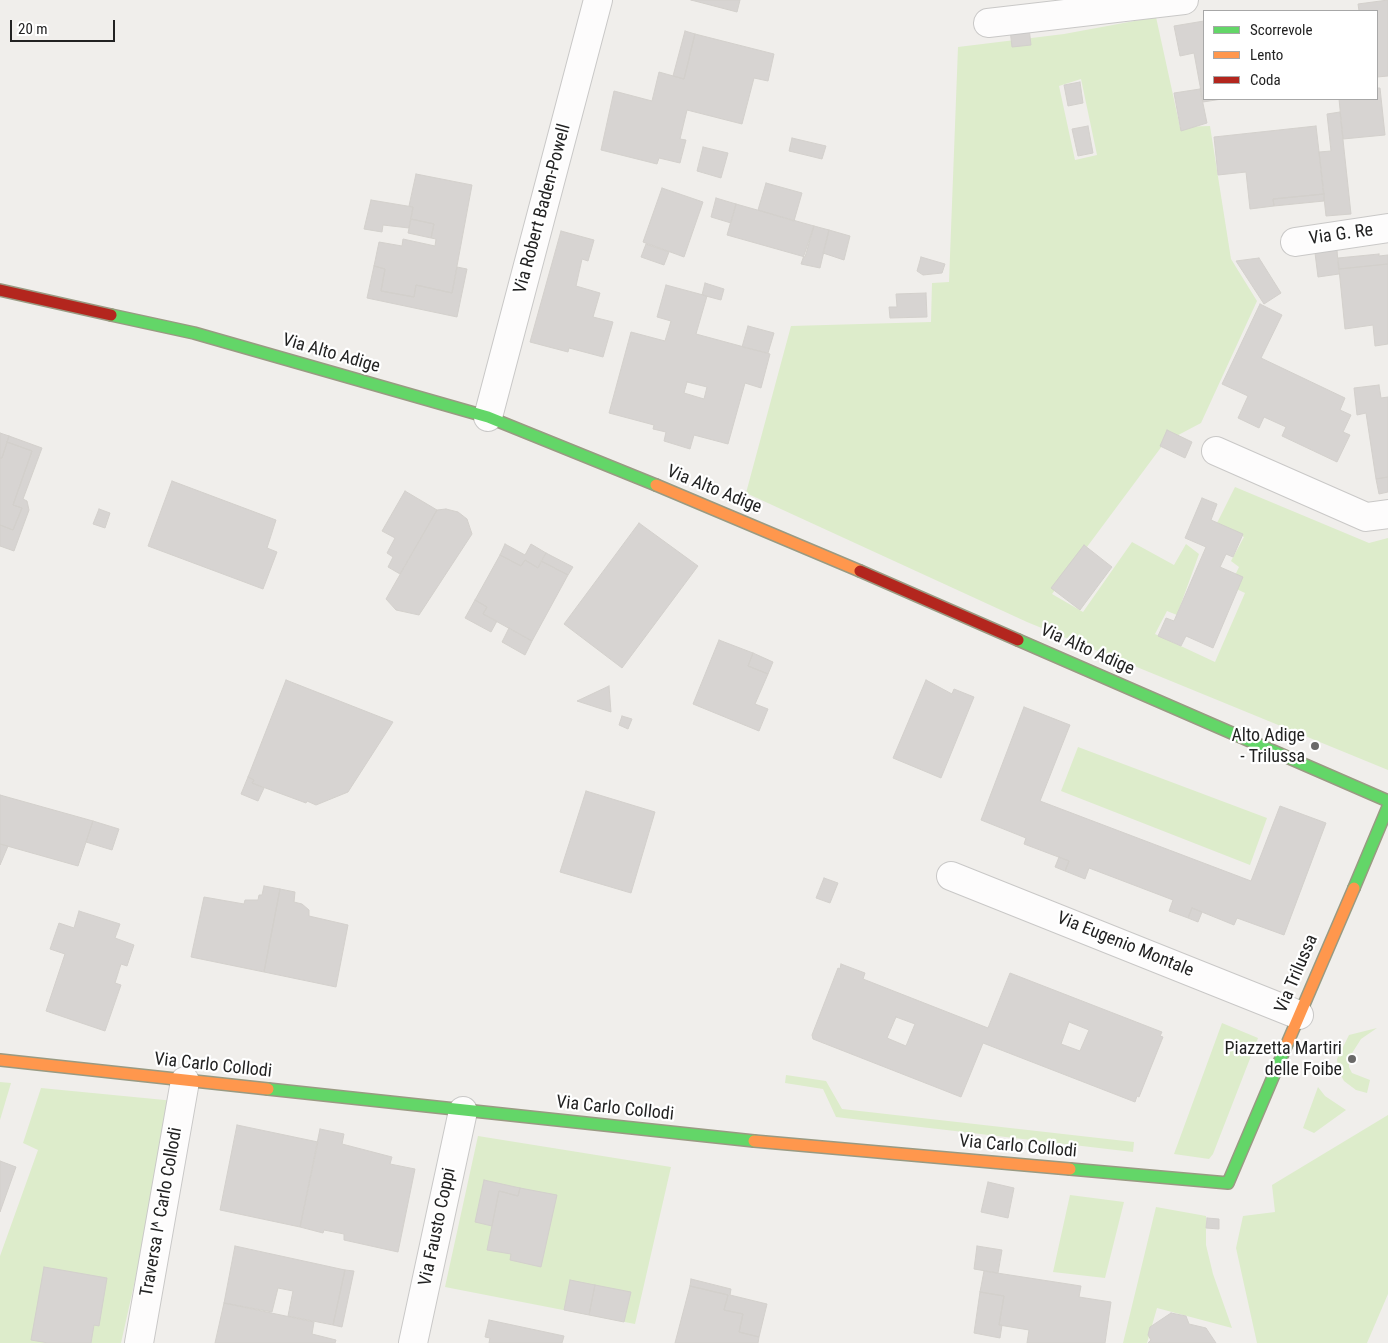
<!DOCTYPE html>
<style>
body{margin:0}
#map{position:relative;width:1388px;height:1343px;overflow:hidden;background:#f0eeeb;font-family:"Roboto Condensed",sans-serif}
canvas{display:block}
.legend{position:absolute;left:1203px;top:10px;width:175px;height:90px;box-sizing:border-box;background:#fff;border:1px solid #a7a7a7;margin:0;padding:6px 9px;list-style:none;font-size:15px;color:#222}
.legend li{display:flex;align-items:center;gap:10px;height:25px}
.legend b{width:25px;border:1px solid #a7a7a7}
.scale{position:absolute;left:10px;top:20px;width:105px;height:22px;box-sizing:border-box;border:2px solid #222;border-top:0;padding-left:6px;font-size:15px;line-height:18px;white-space:nowrap;color:#222;-webkit-text-stroke:4px #fff;paint-order:stroke}
</style>
<div id="map">
<canvas width="1388" height="1343"></canvas>
<ul class="legend">
<li><b style="height:6px;background:#63d668"></b>Scorrevole</li>
<li><b style="height:6px;background:#ff974d"></b>Lento</li>
<li><b style="height:6px;background:#b3261e"></b>Coda</li>
</ul>
<div class="scale">20 m</div>
</div>
<script>
const ctx = document.querySelector('canvas').getContext('2d');
ctx.lineJoin = 'round';
function paint(path, color) {
  ctx.fillStyle = color;
  ctx.fill(path, 'evenodd');
}
function toPath(rows) {
  const path = new Path2D();
  for (const r of rows) {
    path.moveTo(r[0], r[1]);
    for (let i = 2; i < r.length; i += 2) path.lineTo(r[i], r[i + 1]);
  }
  return path;
}
function trace(path, color, width, dash) {
  ctx.strokeStyle = color;
  ctx.lineWidth = width;
  ctx.lineCap = dash ? 'butt' : 'round';
  ctx.setLineDash(dash || []);
  ctx.stroke(path);
}
function label(font, color, halo, rows, align = 'center') {
  ctx.font = font + ' "Roboto Condensed",sans-serif';
  ctx.lineWidth = 4.5;
  ctx.setLineDash([]);
  ctx.textBaseline = 'middle';
  ctx.strokeStyle = halo;
  ctx.fillStyle = color;
  for (const [text, x, y, turn = 0] of rows) {
    ctx.save();
    ctx.translate(x, y);
    ctx.rotate((+turn || 0) * Math.PI / 180);
    ctx.textAlign = isNaN(turn) ? turn : align;
    if (halo) ctx.strokeText(text, 0, 0);
    ctx.fillText(text, 0, 0);
    ctx.restore();
  }
}
paint(toPath([
 [1156,17,1180,127,1210,126,1231,259,1257,301,1201,423,1165,442,1052,594,1083,612,1132,542,1174,565,1186,544,1199,554,1177,615,1167,611,1155,634,1215,662,1245,593,1230,586,1239,567,1231,561,1244,537,1217,523,1235,487,1369,543,1388,538,1388,770,1027,622,746,493,791,326,931,322,932,283,949,282,958,47,1064,34],
 [1081,79,1097,155,1075,160,1059,86],
 [1078,747,1267,818,1250,865,1061,791],
 [1222,1023,1258,1038,1213,1154,1209,1159,1174,1154],
 [1377,1028,1361,1039,1349,1058,1349,1067,1352,1073,1370,1080,1367,1093,1356,1090,1344,1081,1338,1070,1337,1059,1349,1035],
 [786,1075,826,1081,842,1109,1134,1142,1133,1152,836,1117,823,1089,785,1083],
 [0,1082,11,1083,0,1120],
 [1318,1087,1325,1096,1346,1110,1314,1133,1303,1128],
 [41,1088,175,1101,121,1343,0,1343,0,1256,38,1150,23,1143],
 [1388,1115,1388,1294,1367,1343,1257,1343,1236,1248,1243,1216,1275,1212,1272,1185],
 [478,1136,671,1167,635,1324,445,1287],
 [1070,1195,1124,1202,1105,1278,1053,1272],
 [1156,1207,1206,1216,1206,1245,1213,1274,1232,1328,1157,1308,1147,1343,1123,1343]
]), '#ddeccb');
const building = toPath([
 [691,0,740,0,737,12,691,0],
 [1388,0,1388,76,1377,77,1377,11,1359,11,1358,4,1388,0],
 [1204,21,1204,99,1222,99,1203,102,1194,53,1180,56,1174,26,1204,21],
 [1029,28,1031,45,1012,47,1010,30,1029,28],
 [685,31,695,34,684,79,673,76,685,31],
 [695,34,774,54,768,81,754,78,742,124,687,110,680,139,686,140,680,163,659,158,657,164,601,150,614,91,652,101,659,72,684,79,695,34],
 [1080,82,1083,103,1068,106,1064,85,1080,82],
 [1377,88,1380,88,1385,135,1343,139,1339,99,1377,99,1377,88],
 [1200,89,1207,123,1181,131,1174,93,1200,89],
 [1340,112,1351,214,1326,216,1319,152,1331,151,1327,114,1340,112],
 [1088,126,1093,153,1078,156,1072,129,1088,126],
 [1316,126,1324,194,1273,199,1274,206,1250,209,1246,172,1218,175,1214,137,1316,126],
 [792,138,826,146,822,159,789,151,792,138],
 [703,147,728,153,721,178,697,171,703,147],
 [416,174,472,185,452,293,416,285,414,297,381,291,385,269,374,266,379,242,402,246,403,239,435,246,436,239,431,238,434,224,411,219,413,207,409,206,416,174],
 [766,183,802,193,794,221,758,210,766,183],
 [662,188,703,202,684,257,643,242,662,188],
 [1324,194,1324,201,1274,206,1273,199,1324,194],
 [716,198,736,204,731,223,711,217,716,198],
 [371,200,413,207,409,228,383,225,382,232,364,229,371,200],
 [736,204,814,226,805,257,727,235,736,204],
 [411,219,434,224,431,238,408,233,411,219],
 [814,226,829,230,820,268,801,264,814,226],
 [829,230,850,236,844,260,823,253,829,230],
 [561,231,594,240,588,261,582,259,576,286,600,293,593,317,613,322,603,357,569,348,568,352,530,342,561,231],
 [646,244,669,252,664,265,641,257,646,244],
 [1337,250,1339,274,1318,277,1315,253,1337,250],
 [1379,254,1379,256,1388,255,1388,264,1339,269,1338,258,1379,254],
 [921,257,945,264,942,273,923,275,917,271,921,257],
 [1259,258,1281,293,1264,304,1236,261,1259,258],
 [1388,264,1388,344,1375,346,1373,325,1345,329,1339,269,1388,264],
 [374,266,385,269,381,291,414,297,416,285,452,293,457,267,467,269,457,317,367,298,374,266],
 [705,283,724,289,721,300,702,295,705,283],
 [666,285,707,296,696,334,770,354,761,388,745,383,728,444,694,435,690,449,664,441,666,432,653,429,654,425,609,413,631,332,665,341,671,321,657,317,666,285],
 [687,382,707,387,704,399,684,393,687,382],
 [926,293,927,317,890,318,889,307,897,307,896,294,926,293],
 [1260,304,1282,315,1261,358,1345,398,1340,410,1351,415,1343,432,1350,435,1337,462,1282,436,1286,427,1264,417,1259,428,1238,418,1248,396,1222,384,1260,304],
 [748,326,774,333,768,353,742,347,748,326],
 [1379,385,1381,398,1388,397,1388,477,1376,479,1366,413,1357,415,1354,388,1379,385],
 [1167,430,1192,442,1185,458,1160,446,1167,430],
 [0,433,9,436,2,458,0,458,0,433],
 [9,436,42,448,23,499,27,501,29,510,14,551,0,546,0,525,13,530,22,508,13,505,32,451,7,442,9,436],
 [7,442,32,451,13,505,22,508,13,530,0,525,0,458,2,458,7,442],
 [1388,477,1388,492,1379,494,1376,479,1388,477],
 [172,481,276,520,267,548,277,552,263,589,148,546,172,481],
 [405,491,437,510,400,574,388,567,393,557,387,553,395,538,382,531,405,491],
 [1202,498,1217,504,1211,520,1243,534,1233,557,1226,554,1220,567,1243,577,1213,648,1186,636,1181,646,1158,636,1166,618,1174,621,1206,547,1185,538,1202,498],
 [99,509,110,513,105,528,93,524,99,509],
 [446,509,458,512,467,519,472,534,419,615,396,610,386,599,437,510,446,509],
 [639,523,698,566,622,668,564,624,639,523],
 [505,544,525,555,531,544,546,553,538,568,525,560,521,566,500,555,505,544],
 [1084,545,1112,567,1080,610,1051,588,1084,545],
 [546,553,573,567,568,575,541,561,546,553],
 [500,555,521,566,525,560,538,568,541,561,568,575,532,641,483,614,487,607,475,600,500,555],
 [475,600,487,607,483,614,497,621,491,632,465,618,475,600],
 [509,628,532,641,525,655,502,642,509,628],
 [719,640,753,653,748,666,768,674,755,704,768,709,759,731,693,704,719,640],
 [753,653,773,662,768,674,748,666,753,653],
 [286,680,393,722,348,792,316,805,307,801,306,803,252,783,254,780,248,777,286,680],
 [926,680,952,694,954,689,974,697,941,778,893,758,926,680],
 [609,686,611,712,577,701,609,686],
 [1024,707,1070,725,1040,801,1251,881,1280,806,1326,823,1284,935,1237,918,1234,925,1192,908,1188,918,1169,911,1173,900,1089,868,1085,879,1065,871,1069,861,1024,844,1026,838,981,820,1024,707],
 [622,716,632,719,628,729,619,725,622,716],
 [248,777,254,780,252,783,264,788,258,801,241,794,248,777],
 [586,791,655,812,631,893,560,872,586,791],
 [0,795,93,821,78,866,0,844,0,795],
 [93,821,119,829,112,850,86,842,93,821],
 [0,844,8,846,0,865,0,844],
 [1059,857,1069,861,1065,871,1055,867,1059,857],
 [824,878,838,883,830,903,816,898,824,878],
 [264,886,280,889,264,972,191,957,204,897,244,904,245,900,258,900,259,895,262,895,264,886],
 [280,889,295,892,294,902,302,904,309,910,309,916,348,925,336,987,264,972,280,889],
 [1192,908,1202,912,1198,922,1188,918,1192,908],
 [79,911,120,924,115,938,134,945,127,966,121,964,115,983,121,985,105,1031,46,1011,65,954,50,949,59,923,74,928,79,911],
 [841,964,865,973,863,979,988,1028,1010,973,1162,1032,1160,1036,1163,1037,1139,1097,1137,1096,1135,1102,983,1043,961,1097,813,1039,812,1035,838,968,840,969,841,964],
 [896,1017,915,1024,906,1046,887,1038,896,1017],
 [1069,1022,1089,1030,1080,1051,1061,1044,1069,1022],
 [237,1125,318,1142,300,1227,220,1210,237,1125],
 [320,1129,344,1134,342,1144,392,1157,390,1164,415,1169,398,1252,344,1240,344,1234,324,1230,323,1233,300,1227,320,1129],
 [0,1161,16,1167,0,1212,0,1161],
 [484,1180,520,1188,518,1196,499,1191,492,1226,475,1222,484,1180],
 [988,1182,1014,1188,1008,1218,981,1212,988,1182],
 [520,1188,557,1195,541,1267,510,1260,511,1254,487,1250,499,1191,518,1196,520,1188],
 [1207,1218,1219,1219,1219,1229,1206,1228,1207,1218],
 [235,1246,345,1270,333,1325,288,1316,293,1291,278,1288,272,1312,224,1303,235,1246],
 [977,1246,1002,1250,998,1273,974,1269,977,1246],
 [44,1267,107,1278,99,1326,94,1325,91,1343,48,1343,31,1340,44,1267],
 [345,1270,354,1271,342,1327,333,1325,345,1270],
 [984,1271,1081,1286,1079,1297,1111,1302,1105,1343,1027,1343,1029,1330,999,1325,1004,1296,980,1292,984,1271],
 [691,1279,731,1289,730,1295,767,1304,759,1337,739,1332,743,1314,724,1310,728,1295,690,1286,691,1279],
 [570,1280,595,1285,589,1315,564,1310,570,1280],
 [595,1285,631,1292,624,1322,589,1315,595,1285],
 [690,1286,728,1295,724,1310,743,1314,739,1332,759,1337,758,1343,675,1343,690,1286],
 [980,1292,1004,1296,999,1325,1002,1325,1000,1338,974,1333,980,1292],
 [224,1303,314,1322,312,1334,336,1340,335,1343,215,1343,224,1303],
 [1171,1313,1186,1316,1189,1324,1206,1328,1216,1343,1148,1343,1151,1340,1148,1335,1150,1327,1171,1313],
 [489,1320,564,1336,562,1343,489,1343,490,1338,485,1337,489,1320]
]);
paint(building, '#d7d4d2');
trace(building, '#d3d0cc', 1);
const street = toPath([
 [988,23,1184,0],
 [1295,242,1388,228],
 [488,417,598,0],
 [1216,451,1366,517,1388,514],
 [951,876,1299,1015],
 [139,1343,185,1081],
 [413,1343,463,1111]
]);
const fast = toPath([
 [111,315,194,333,488,417,656,485],
 [1018,640,1388,801],
 [1354,888,1388,807],
 [268,1089,754,1141],
 [1070,1169,1228,1183,1287,1044]
]);
const slow = toPath([
 [656,485,860,571],
 [1287,1044,1354,888],
 [0,1060,268,1089],
 [754,1141,1070,1169]
]);
const jam = toPath([
 [0,290,111,315],
 [860,571,1018,640]
]);
trace(street, '#c9c8c7', 30);
trace(fast, '#999a82', 14);
trace(slow, '#999a82', 14);
trace(jam, '#999a82', 14);
trace(street, '#fdfcfc', 28);
trace(fast, '#63d668', 11);
trace(slow, '#ff974d', 11);
trace(jam, '#b3261e', 11);
for (const [x, y, r, color] of [
 [1315,746,5,"#6a6968"],
 [1352,1059,5,"#6a6968"]
]) {
  const dot = new Path2D();
  dot.arc(x, y, r, 0, 2 * Math.PI);
  ctx.fillStyle = color;
  ctx.fill(dot);
  trace(dot, '#fff', 2);
}
label('18px', '#222', '#fff', [
 ["Via Robert Baden-Powell",543,209,-75],
 ["Via G. Re",1341,235,-8],
 ["Via Alto Adige",331,354,16],
 ["Via Alto Adige",714,490,22],
 ["Via Alto Adige",1087,650,24],
 ["Via Eugenio Montale",1125,945,22],
 ["Via Trilussa",1297,974,-67],
 ["Via Carlo Collodi",213,1066,6],
 ["Via Carlo Collodi",615,1109,6],
 ["Via Carlo Collodi",1018,1147,5],
 ["Traversa I^ Carlo Collodi",162,1212,-80],
 ["Via Fausto Coppi",438,1227,-78]
]);
label('18px', '#222', '#fff', [
 ["Alto Adige",1305,736],
 ["- Trilussa",1305,757],
 ["Piazzetta Martiri",1342,1049],
 ["delle Foibe",1342,1070]
], 'right');
</script>
